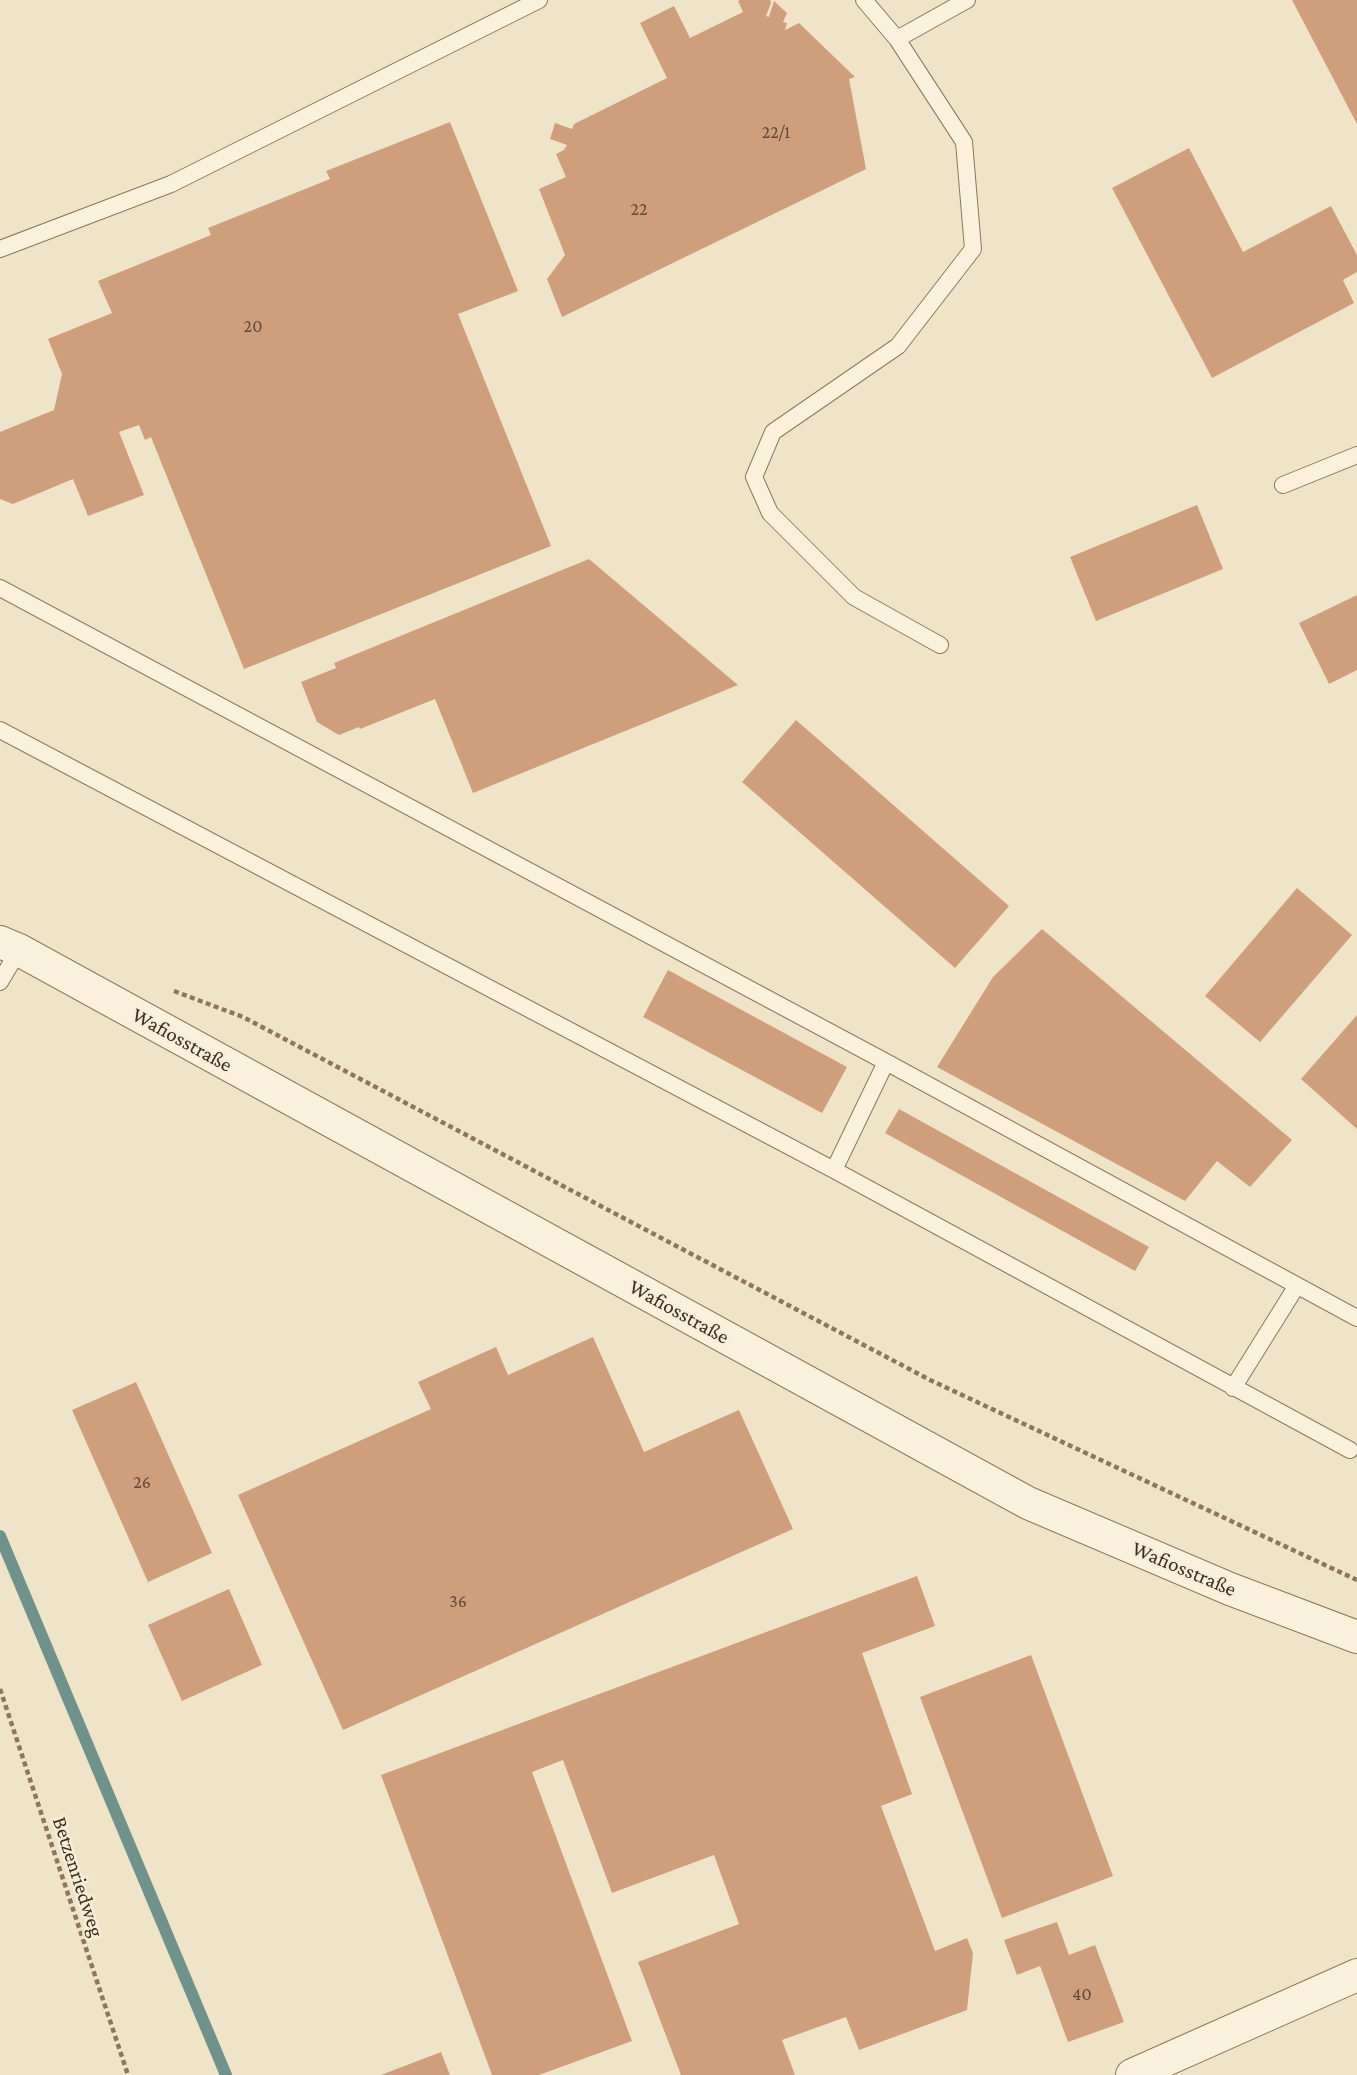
<!DOCTYPE html>
<meta charset="utf-8">
<style>
body{margin:0}
canvas{display:block;background:#f0e4c8}
</style>
<canvas width="1357" height="2075"></canvas>
<script>
const ctx = document.querySelector('canvas').getContext('2d');
ctx.lineJoin = 'round';
function toPath(rows) {
  const path = new Path2D();
  for (const r of rows) {
    path.moveTo(r[0], r[1]);
    for (let i = 2; i < r.length; i += 2) path.lineTo(r[i], r[i + 1]);
  }
  return path;
}
function trace(path, color, width, dash) {
  ctx.strokeStyle = color;
  ctx.lineWidth = width;
  ctx.lineCap = dash ? 'butt' : 'round';
  ctx.setLineDash(dash || []);
  ctx.stroke(path);
}
function paint(path, color) {
  ctx.fillStyle = color;
  ctx.fill(path, 'evenodd');
}
function label(font, color, halo, rows, align = 'center') {
  ctx.font = font + ' "Crimson Pro",serif';
  ctx.lineWidth = 5;
  ctx.setLineDash([]);
  ctx.textBaseline = 'middle';
  ctx.strokeStyle = halo;
  ctx.fillStyle = color;
  for (const [text, x, y, turn = 0] of rows) {
    ctx.save();
    ctx.translate(x, y);
    ctx.rotate((+turn || 0) * Math.PI / 180);
    ctx.textAlign = isNaN(turn) ? turn : align;
    if (halo) ctx.strokeText(text, 0, 0);
    ctx.fillText(text, 0, 0);
    ctx.restore();
  }
}
trace(toPath([
 [0,1536,226,2075]
]), '#6f938a', 12);
paint(toPath([
 [740,0,770,0,771,3,766,16,769,17,774,1,787,13,783,22,787,23,785,30,799,23,855,77,849,79,866,169,562,317,547,279,565,255,539,189,566,177,556,154,564,150,567,145,550,139,555,123,572,129,574,124,667,78,640,23,674,6,690,38,743,12,738,1],
 [1292,0,1357,0,1357,124],
 [450,122,518,291,458,314,551,546,244,669,151,437,145,440,139,425,119,432,144,495,88,516,73,479,13,504,0,499,0,432,54,410,62,374,48,339,112,313,98,281,211,235,208,228,330,179,326,171],
 [1189,148,1243,252,1331,206,1357,255,1357,272,1343,280,1354,303,1212,378,1112,188],
 [1197,505,1223,569,1096,621,1070,557],
 [589,559,738,685,473,793,435,699,360,729,359,727,339,735,317,722,301,682,336,668,334,663],
 [1357,595,1357,670,1329,684,1299,623],
 [796,720,1009,906,955,968,742,782],
 [1297,888,1352,935,1260,1042,1205,996],
 [1042,929,1292,1140,1250,1187,1217,1161,1185,1201,937,1067,993,977],
 [668,970,847,1067,822,1113,643,1017],
 [1357,1015,1357,1129,1301,1079],
 [899,1109,1149,1247,1135,1271,885,1133],
 [593,1337,644,1452,739,1410,793,1529,343,1730,238,1495,431,1409,418,1382,496,1347,508,1375],
 [136,1382,212,1553,148,1582,72,1410],
 [917,1576,935,1626,862,1653,912,1794,881,1806,935,1951,967,1938,973,1953,967,2010,859,2050,846,2017,782,2040,795,2075,681,2075,638,1962,739,1924,714,1855,612,1893,563,1760,532,1772,632,2041,539,2075,492,2075,381,1775],
 [229,1589,262,1665,182,1701,148,1625],
 [1031,1655,1113,1876,1002,1918,920,1697],
 [1057,1922,1069,1955,1095,1945,1124,2022,1068,2042,1040,1966,1017,1975,1004,1940],
 [441,2052,450,2075,381,2075]
]), '#cf9f7d');
const service = toPath([
 [864,0,897,39,967,0],
 [897,39,964,142,973,249,898,346,773,432,754,477,770,513,854,597,940,645],
 [0,249,171,184,539,0],
 [1283,485,1357,455],
 [0,588,886,1062,1357,1318],
 [0,730,834,1170,1350,1450],
 [0,982,19,950],
 [834,1170,886,1062],
 [1233,1388,1296,1287]
]);
const minor = toPath([
 [0,942,19,950,1028,1503,1230,1589,1357,1637],
 [1132,2075,1357,1975]
]);
trace(service, '#8d765c', 18);
trace(minor, '#8d765c', 34);
trace(toPath([
 [174,991,243,1017,930,1380,1357,1580],
 [0,1689,128,2075]
]), '#8d765c', 4.5, [5, 3.5]);
trace(service, '#faf1dc', 16);
trace(minor, '#faf1dc', 32);
label('18px', '#624a37', null, [
 ["22/1",776,132],
 ["22",639,209],
 ["20",253,326],
 ["26",142,1482],
 ["36",458,1601],
 ["40",1082,1994]
]);
label('21px', '#3d2e20', '#f7eed8', [
 ["Wafiosstraße",182,1040,29],
 ["Wafiosstraße",679,1312,29],
 ["Wafiosstraße",1184,1569,23],
 ["Betzenriedweg",78,1877,72]
]);
</script>
